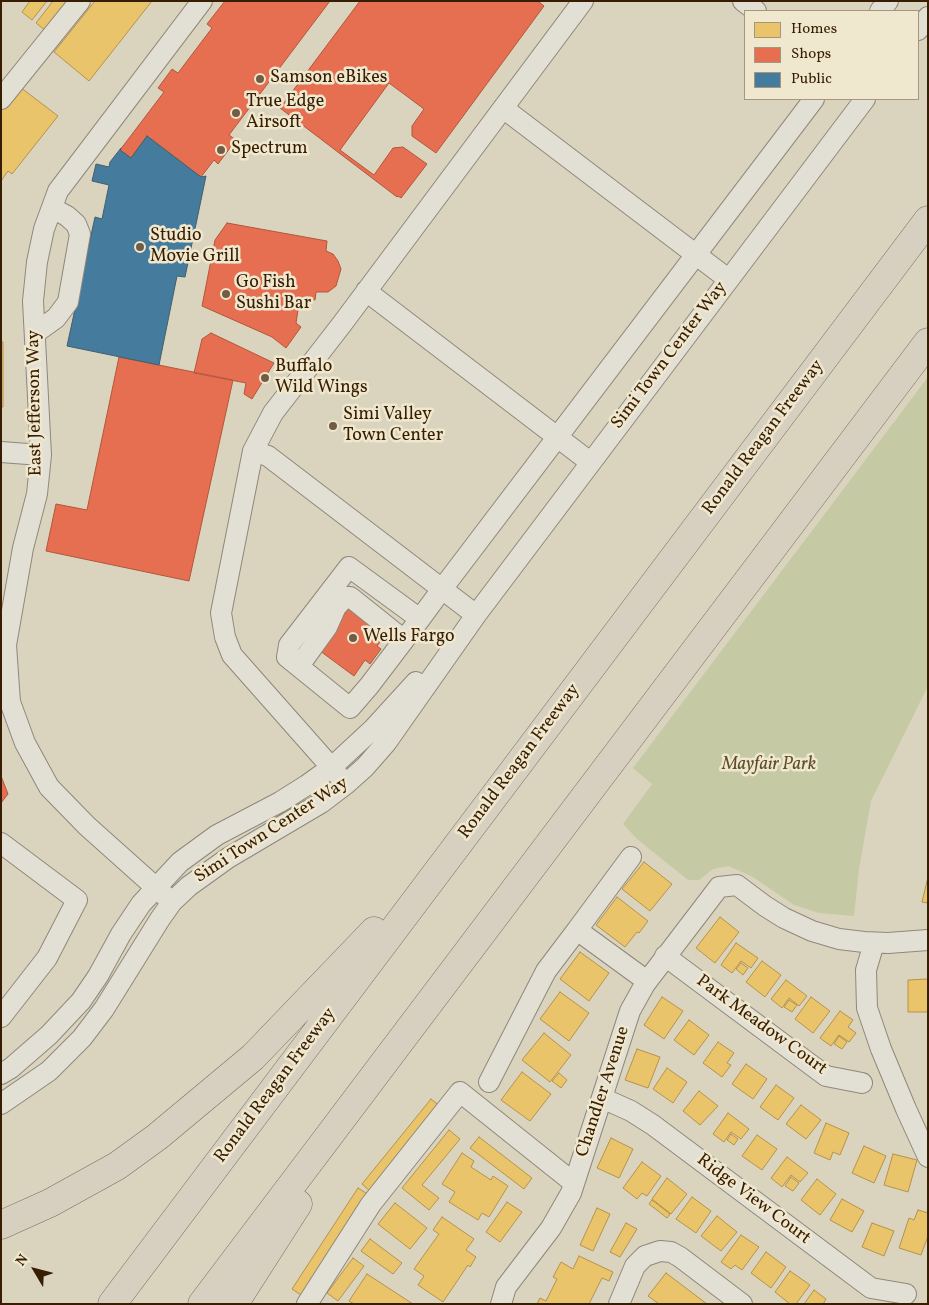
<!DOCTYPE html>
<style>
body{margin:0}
#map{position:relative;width:929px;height:1305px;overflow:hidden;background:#dad4bf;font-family:Vollkorn,serif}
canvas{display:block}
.frame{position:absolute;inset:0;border:2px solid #371d02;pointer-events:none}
.legend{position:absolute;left:744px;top:10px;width:175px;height:90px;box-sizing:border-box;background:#efe7ce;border:1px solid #a5967c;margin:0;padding:6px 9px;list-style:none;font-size:15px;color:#371d02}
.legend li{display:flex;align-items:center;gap:10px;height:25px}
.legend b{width:25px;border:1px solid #a5967c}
.north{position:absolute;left:10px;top:1245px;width:50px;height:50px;-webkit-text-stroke:4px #efe7ce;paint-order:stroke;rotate:307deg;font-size:14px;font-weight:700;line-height:20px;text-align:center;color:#371d02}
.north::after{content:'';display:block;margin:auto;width:18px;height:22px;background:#371d02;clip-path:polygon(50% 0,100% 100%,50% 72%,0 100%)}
</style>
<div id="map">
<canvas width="929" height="1305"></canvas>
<div class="frame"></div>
<ul class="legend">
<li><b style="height:14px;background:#e9c46a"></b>Homes</li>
<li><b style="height:14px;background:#e76f51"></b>Shops</li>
<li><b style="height:14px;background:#457b9d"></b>Public</li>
</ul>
<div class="north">N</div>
</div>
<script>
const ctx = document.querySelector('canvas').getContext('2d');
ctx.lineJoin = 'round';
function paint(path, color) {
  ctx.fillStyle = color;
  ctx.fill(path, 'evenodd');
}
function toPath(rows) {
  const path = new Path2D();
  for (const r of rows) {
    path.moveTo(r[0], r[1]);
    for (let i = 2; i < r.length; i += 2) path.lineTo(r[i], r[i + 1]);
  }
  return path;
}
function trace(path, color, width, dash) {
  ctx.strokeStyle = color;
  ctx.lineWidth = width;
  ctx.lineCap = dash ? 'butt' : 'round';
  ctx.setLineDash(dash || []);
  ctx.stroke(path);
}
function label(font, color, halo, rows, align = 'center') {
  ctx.font = font + ' Vollkorn,serif';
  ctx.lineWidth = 5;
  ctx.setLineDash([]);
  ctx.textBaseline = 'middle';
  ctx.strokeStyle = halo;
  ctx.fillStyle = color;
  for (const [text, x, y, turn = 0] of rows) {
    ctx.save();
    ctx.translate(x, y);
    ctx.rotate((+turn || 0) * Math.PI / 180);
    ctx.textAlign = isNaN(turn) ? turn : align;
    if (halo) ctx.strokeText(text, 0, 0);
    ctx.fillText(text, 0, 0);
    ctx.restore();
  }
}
paint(toPath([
 [928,377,928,686,871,801,859,869,854,916,819,913,794,905,753,877,729,866,713,869,699,880,688,880,637,839,623,824,652,784,633,768]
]), '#c5c9a4');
const homes = toPath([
 [30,1,47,1,32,20,22,12,30,1],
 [53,1,70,1,46,31,36,23,53,1],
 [95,1,152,1,89,81,54,52,95,1],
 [20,87,58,116,12,174,8,171,1,181,1,111,20,87],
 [1,342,3,342,3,407,1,407,1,342],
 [644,862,672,884,650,911,622,889,644,862],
 [928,877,928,903,922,902,928,877],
 [617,897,648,921,639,933,637,932,625,947,596,925,617,897],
 [720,917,739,932,715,963,696,948,720,917],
 [736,943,758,958,751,968,741,961,732,973,721,965,736,943],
 [580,952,609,973,589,1001,560,979,580,952],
 [762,961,781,975,765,997,746,982,762,961],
 [741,963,748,968,743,975,736,969,741,963],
 [928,979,928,1012,908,1012,908,980,928,979],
 [786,980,807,996,799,1006,789,998,782,1008,771,999,786,980],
 [560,992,589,1013,569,1041,540,1019,560,992],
 [662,997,683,1011,664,1039,644,1025,662,997],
 [811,997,830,1011,813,1033,795,1019,811,997],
 [789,1000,797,1005,792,1012,784,1007,789,1000],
 [840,1011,853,1020,848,1027,856,1033,849,1042,839,1035,831,1046,820,1038,840,1011],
 [689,1020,709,1035,694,1055,674,1040,689,1020],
 [544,1033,571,1055,550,1082,522,1060,544,1033],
 [839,1036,847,1042,842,1049,834,1044,839,1036],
 [718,1042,734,1053,727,1063,731,1065,722,1077,703,1063,718,1042],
 [637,1049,660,1057,648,1088,625,1080,637,1049],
 [746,1064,767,1079,753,1099,732,1084,746,1064],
 [667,1068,687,1082,673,1103,653,1089,667,1068],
 [522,1072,551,1094,530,1121,501,1100,522,1072],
 [559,1073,567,1080,561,1088,552,1081,559,1073],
 [776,1085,794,1098,778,1120,760,1107,776,1085],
 [699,1091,718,1106,700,1125,683,1111,699,1091],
 [431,1099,441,1107,372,1193,362,1184,431,1099],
 [801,1105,821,1120,806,1139,786,1124,801,1105],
 [728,1113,749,1129,741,1139,731,1132,724,1142,713,1134,728,1113],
 [826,1123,849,1133,840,1155,833,1152,830,1160,814,1153,826,1123],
 [449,1130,460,1139,422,1185,439,1198,429,1210,402,1188,449,1130],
 [731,1134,738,1139,734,1145,727,1140,731,1134],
 [757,1135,777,1149,762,1170,742,1156,757,1135],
 [479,1137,532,1178,524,1189,470,1148,479,1137],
 [611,1138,633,1149,619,1178,597,1168,611,1138],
 [864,1146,886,1156,874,1183,852,1173,864,1146],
 [462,1153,474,1161,471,1167,491,1180,493,1176,508,1186,489,1217,482,1213,478,1220,449,1202,455,1192,442,1184,462,1153],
 [893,1154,917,1160,908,1192,884,1185,893,1154],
 [787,1157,808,1173,800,1182,791,1175,782,1187,771,1178,787,1157],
 [642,1162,661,1176,647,1196,642,1193,637,1199,623,1188,642,1162],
 [791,1177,799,1183,793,1191,785,1186,791,1177],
 [667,1178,687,1194,671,1214,652,1199,667,1178],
 [817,1179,836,1194,820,1215,801,1200,817,1179],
 [358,1188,369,1195,304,1297,292,1289,358,1188],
 [692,1197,711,1211,696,1233,676,1219,692,1197],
 [842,1199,864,1211,852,1232,830,1220,842,1199],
 [652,1200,670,1214,667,1218,649,1204,652,1200],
 [507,1202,522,1212,500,1242,486,1232,507,1202],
 [395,1203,427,1228,410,1249,378,1224,395,1203],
 [597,1208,610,1214,593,1251,580,1245,597,1208],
 [918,1210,928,1213,928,1236,921,1255,899,1248,909,1218,914,1220,918,1210],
 [717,1216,737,1232,721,1251,701,1236,717,1216],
 [442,1217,474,1239,466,1250,476,1257,470,1267,468,1265,443,1302,418,1285,424,1276,414,1269,439,1234,433,1230,442,1217],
 [626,1223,637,1229,620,1257,610,1252,626,1223],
 [872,1223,894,1231,884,1256,862,1247,872,1223],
 [741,1235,759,1247,742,1270,735,1265,731,1269,721,1262,741,1235],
 [370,1239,402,1263,393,1274,361,1251,370,1239],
 [766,1252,786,1267,771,1288,751,1273,766,1252],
 [579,1256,613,1272,609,1281,602,1278,589,1304,537,1304,540,1298,546,1301,557,1279,553,1277,561,1262,573,1269,579,1256],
 [353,1258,364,1266,338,1301,327,1293,353,1258],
 [790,1271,810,1285,796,1304,790,1304,775,1292,790,1271],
 [666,1273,707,1304,659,1304,648,1296,666,1273],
 [367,1274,413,1304,354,1304,349,1301,367,1274],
 [814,1290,826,1299,823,1304,804,1304,814,1290]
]);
paint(homes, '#e9c46a');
trace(homes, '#b4924b', 1);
const shops = toPath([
 [225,1,330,1,229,135,236,140,218,164,214,160,201,177,147,136,131,158,120,150,164,92,158,88,172,69,178,73,212,28,207,24,225,1],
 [360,1,538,1,544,6,436,153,412,136,412,126,424,109,389,83,340,150,374,175,393,148,403,147,427,164,401,198,398,196,397,197,280,108,360,1],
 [227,223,327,241,326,251,333,254,338,261,341,269,336,286,328,292,316,292,315,300,300,298,296,323,301,327,286,348,272,337,202,306,215,240,227,223],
 [211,333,274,363,252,399,244,394,246,383,194,373,202,339,211,333],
 [119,357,233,380,189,581,46,551,56,504,87,510,119,357],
 [351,605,388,632,377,646,381,649,370,664,365,660,354,676,308,642,326,639,351,605],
 [1,776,8,794,1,803,1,776]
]);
paint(shops, '#e76f51');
trace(shops, '#b25639', 1);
const public = toPath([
 [147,136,201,177,206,176,185,277,177,276,159,365,67,346,95,217,102,219,109,185,92,181,96,164,109,167,110,162,121,148,120,150,131,158,147,136]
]);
paint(public, '#457b9d');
trace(public, '#415f6e', 1);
const minor = toPath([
 [743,1,756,11],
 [880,11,888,1],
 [918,30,928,17],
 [1,99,80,1],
 [503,108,728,279],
 [366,291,590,462],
 [35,333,56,318,68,302,80,234,76,224,67,216,52,208],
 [253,451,268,456,476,615],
 [1,452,41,455],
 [420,619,349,567,289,645,287,657,350,708,369,686,420,619,442,589,814,99],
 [299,666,327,627,336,607,345,597,350,597,354,600,404,640],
 [346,784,232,655,225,637,221,613,253,451,273,413,342,324,583,1],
 [1,843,77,900,47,958,1,1017],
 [172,902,87,826,49,787,25,743,10,702,6,645,23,548,37,494,41,455,33,301,37,262,44,229,58,191,202,1],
 [577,930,631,857],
 [874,943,866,970,867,1008,881,1049,906,1109,928,1157],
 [665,956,826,1076,862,1083],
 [1,1074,11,1068,49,1035,81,1001,98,976,121,934,141,904,180,862,217,835,280,802,307,785,332,767,374,728,416,682],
 [489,1082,546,971,577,930,647,981],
 [602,1098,631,1111,653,1125,871,1288,906,1294],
 [1,1104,49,1071,82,1038,104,1009,160,919,172,902,189,886,228,858,321,803,346,784,365,767,386,743,476,615,865,99],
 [307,1304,371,1204,460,1092,574,1183],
 [501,1304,506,1287,551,1228,571,1193,630,1011,645,984,719,887,737,885,765,906,784,918,812,931,839,939,864,942,888,943,928,940],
 [619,1304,635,1266,645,1256,660,1251,671,1252,680,1257,742,1304]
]);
const highway = toPath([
 [1,1225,50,1203,117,1166,157,1137,253,1057,374,931],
 [112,1304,928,220],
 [202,1304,928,342],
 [234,1304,298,1204]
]);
trace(minor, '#8f8879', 22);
trace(highway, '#776f60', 29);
trace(minor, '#e2dfd5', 20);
trace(highway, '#d7d0c0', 28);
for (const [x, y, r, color] of [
 [260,79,5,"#705d44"],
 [236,113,5,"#705d44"],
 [221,150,5,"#705d44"],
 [140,247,5,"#705d44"],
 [226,294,5,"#705d44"],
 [265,378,5,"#705d44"],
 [333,426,5,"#705d44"],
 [353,638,5,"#705d44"]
]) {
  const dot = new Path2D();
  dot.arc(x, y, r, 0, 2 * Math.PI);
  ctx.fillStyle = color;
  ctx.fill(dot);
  trace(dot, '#efe7ce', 2);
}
label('18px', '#371d02', '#efe7ce', [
 ["Samson eBikes",270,79],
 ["True Edge",246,103],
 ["Airsoft",246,124],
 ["Spectrum",231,150],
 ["Studio",150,237],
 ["Movie Grill",150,258],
 ["Go Fish",236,284],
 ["Sushi Bar",236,305],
 ["Buffalo",275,368],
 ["Wild Wings",275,389],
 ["Simi Valley",343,416],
 ["Town Center",343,437],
 ["Wells Fargo",363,638]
], 'left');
label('18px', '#371d02', '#efe7ce', [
 ["Simi Town Center Way",670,356,-53],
 ["East Jefferson Way",36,403,-91],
 ["Ronald Reagan Freeway",764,438,-53],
 ["Ronald Reagan Freeway",520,762,-53],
 ["Simi Town Center Way",272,831,-33],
 ["Park Meadow Court",761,1026,36],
 ["Ronald Reagan Freeway",276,1086,-53],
 ["Chandler Avenue",604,1092,-72],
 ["Ridge View Court",753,1200,37]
]);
label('italic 18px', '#5c4e2c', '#efe7ce', [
 ["Mayfair Park",769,766]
]);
</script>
